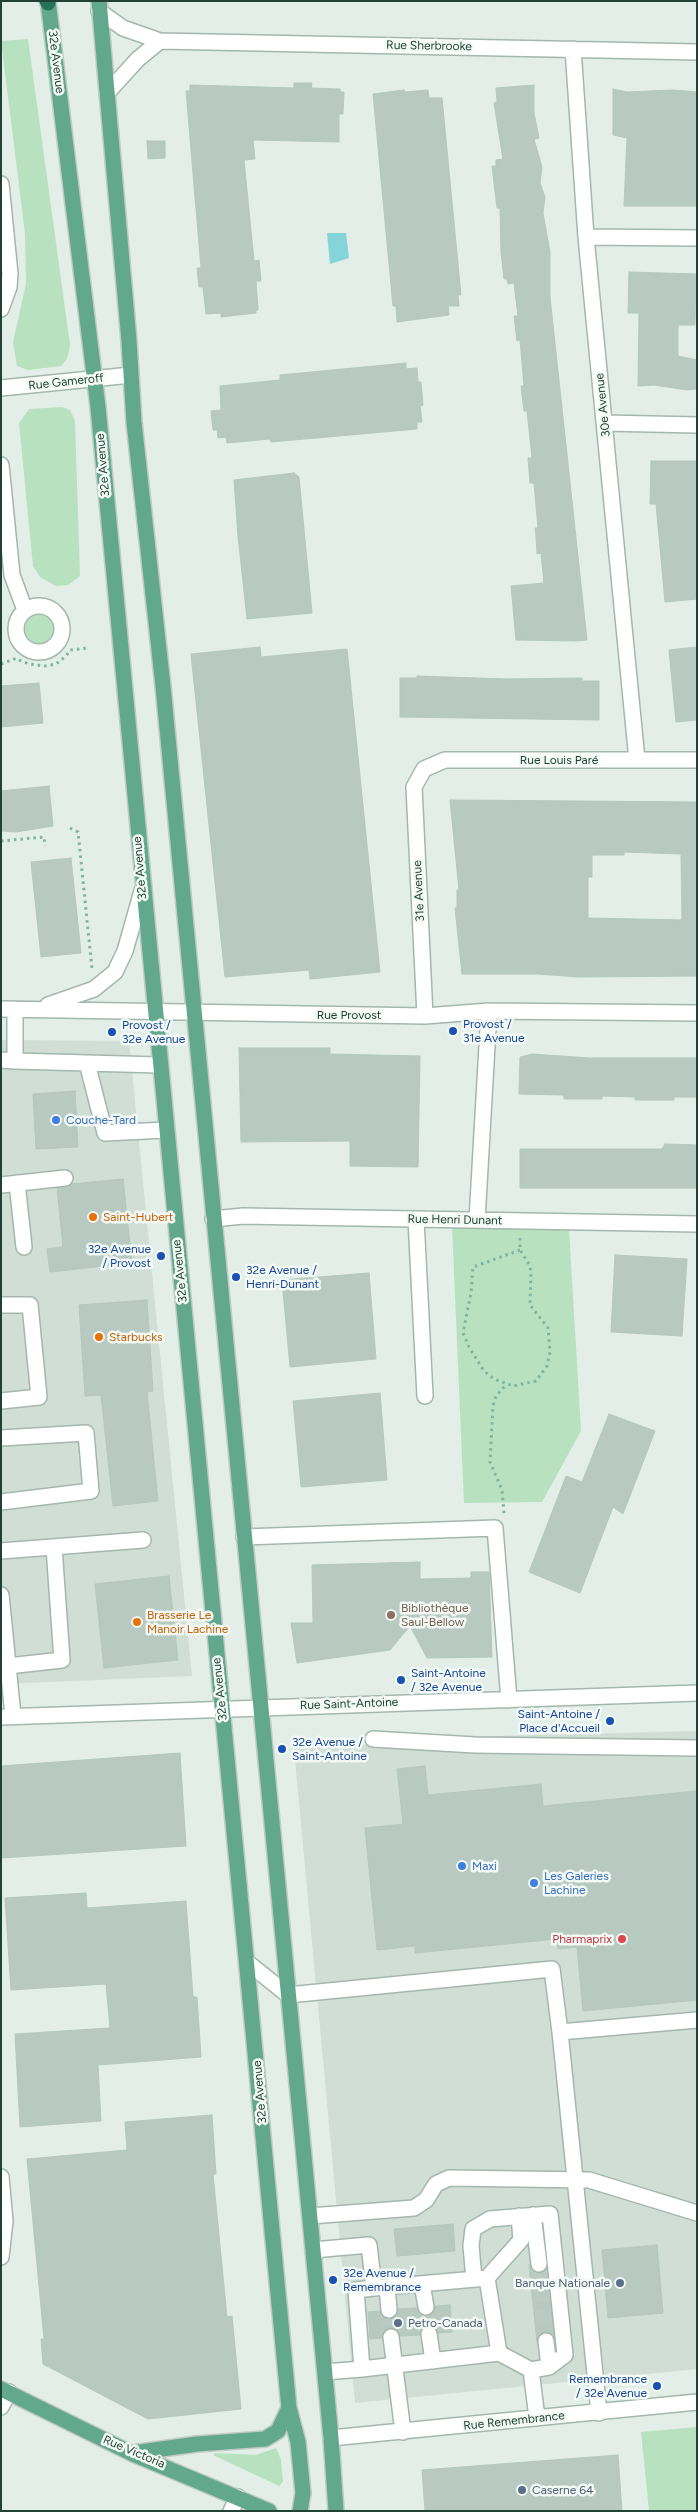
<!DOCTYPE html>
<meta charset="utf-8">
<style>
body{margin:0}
#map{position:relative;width:698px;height:2512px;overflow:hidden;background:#e2eee7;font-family:Figtree,sans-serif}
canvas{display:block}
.frame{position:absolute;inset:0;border:2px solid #204135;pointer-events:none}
</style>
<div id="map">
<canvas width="698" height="2512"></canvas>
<div class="frame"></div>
</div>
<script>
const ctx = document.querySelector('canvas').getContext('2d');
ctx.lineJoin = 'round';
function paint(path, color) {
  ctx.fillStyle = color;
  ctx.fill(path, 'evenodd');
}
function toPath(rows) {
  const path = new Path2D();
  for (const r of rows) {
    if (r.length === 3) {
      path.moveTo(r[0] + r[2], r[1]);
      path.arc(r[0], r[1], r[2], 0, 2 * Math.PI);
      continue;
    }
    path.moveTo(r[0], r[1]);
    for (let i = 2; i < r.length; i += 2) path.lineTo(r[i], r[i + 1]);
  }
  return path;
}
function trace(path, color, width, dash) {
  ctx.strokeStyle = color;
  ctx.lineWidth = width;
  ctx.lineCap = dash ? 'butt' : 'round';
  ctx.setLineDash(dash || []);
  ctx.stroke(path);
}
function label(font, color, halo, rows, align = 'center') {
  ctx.font = font + ' Figtree,sans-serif';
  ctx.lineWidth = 5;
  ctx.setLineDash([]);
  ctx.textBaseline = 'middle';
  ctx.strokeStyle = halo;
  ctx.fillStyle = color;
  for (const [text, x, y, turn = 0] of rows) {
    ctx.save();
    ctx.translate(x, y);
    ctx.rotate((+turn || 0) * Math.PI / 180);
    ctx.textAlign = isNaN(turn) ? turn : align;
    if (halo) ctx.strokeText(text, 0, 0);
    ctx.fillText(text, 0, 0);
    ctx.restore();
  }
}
paint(toPath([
 [1,1040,129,1041,192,1676,1,1684],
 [697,1731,697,2369,355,2403,294,1749,498,1736]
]), '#d0ded6');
paint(toPath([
 [28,39,70,345,67,359,61,366,28,370,17,366,13,342,26,284,25,234,1,41],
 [62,407,70,410,75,421,80,576,68,585,56,586,40,577,33,566,19,423,29,409],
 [39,629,14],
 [452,1226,569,1229,581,1431,542,1502,464,1503],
 [697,2427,697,2511,649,2511,641,2432],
 [276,2448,281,2460,283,2482,279,2486,213,2455,215,2453,256,2455]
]), '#b8e1c0');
paint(toPath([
 [327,233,346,233,349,258,330,264]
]), '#84d4d9');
const building = toPath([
 [294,83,312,83,311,88,340,89,340,92,344,92,343,114,339,114,339,142,253,140,255,159,244,160,254,261,259,260,261,281,256,281,258,310,256,310,256,313,221,317,221,313,206,314,203,287,199,287,197,268,201,268,186,91,190,91,190,85,294,88,294,83],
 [534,85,534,113,539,138,534,139,542,167,540,183,545,197,543,213,550,252,550,297,587,640,575,641,516,640,511,586,544,583,541,553,537,554,536,536,535,528,538,528,534,483,530,483,528,458,532,458,527,411,524,411,521,386,524,386,520,340,517,341,515,324,514,316,518,316,514,283,508,284,507,279,504,279,501,252,500,208,497,208,492,166,496,166,496,160,503,159,494,103,497,102,496,88,534,85],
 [613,89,627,92,673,90,697,92,697,206,624,206,627,138,613,135,613,89],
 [404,90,405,92,428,90,429,98,442,98,461,295,458,295,459,306,448,306,449,315,397,322,396,306,393,306,373,94,404,90],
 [147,141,165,141,165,158,148,159,147,141],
 [629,272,696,274,695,325,678,325,678,356,697,360,697,389,687,390,654,385,638,386,639,313,628,313,629,272],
 [406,363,406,369,417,368,418,382,421,382,423,405,420,406,422,422,417,422,417,429,271,442,270,439,227,443,226,437,218,438,217,430,213,430,211,411,221,410,220,386,280,380,280,375,406,363],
 [651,461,697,461,697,599,665,602,656,504,650,504,651,461],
 [294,473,299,477,312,613,247,619,238,536,234,480,294,473],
 [260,647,261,657,347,649,380,972,310,979,309,970,225,977,191,654,260,647],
 [697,647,697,720,676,722,669,650,697,647],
 [417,676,507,679,582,678,582,681,599,681,599,720,400,717,400,678,417,678,417,676],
 [39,683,43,723,1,727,1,686,39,683],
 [49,786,53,826,16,832,1,831,1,791,49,786],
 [450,800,697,802,697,976,578,977,538,974,462,974,455,908,457,908,457,890,459,890,450,800],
 [624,852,681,854,682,920,588,918,588,877,592,877,592,855,624,855,624,852],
 [71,858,81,953,41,957,31,862,71,858],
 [239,1048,330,1048,330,1054,420,1056,418,1167,350,1166,350,1141,241,1142,239,1048],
 [533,1054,589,1058,697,1058,697,1097,674,1097,674,1100,635,1100,635,1097,602,1096,602,1099,564,1099,564,1095,519,1094,520,1057,533,1054],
 [75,1091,78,1147,36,1149,33,1094,75,1091],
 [665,1144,697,1145,697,1188,520,1188,520,1149,662,1149,665,1144],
 [123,1179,132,1263,50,1272,47,1249,63,1247,57,1188,72,1184,123,1179],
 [615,1255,687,1259,682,1336,611,1332,615,1255],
 [369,1273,376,1359,290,1367,282,1280,369,1273],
 [147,1300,153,1391,147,1392,158,1501,113,1506,101,1395,85,1396,79,1305,147,1300],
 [380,1393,387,1480,301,1487,293,1401,380,1393],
 [609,1414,655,1431,623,1514,613,1507,580,1593,529,1572,566,1476,582,1482,609,1414],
 [420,1562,420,1579,471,1578,471,1572,489,1572,492,1657,427,1658,410,1626,390,1650,297,1663,291,1623,313,1623,312,1565,420,1562],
 [169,1576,178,1660,104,1668,95,1584,169,1576],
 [180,1753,186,1846,1,1858,1,1766,180,1753],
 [425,1766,428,1795,541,1784,543,1806,697,1791,697,2000,583,2011,577,1947,558,1949,557,1939,415,1953,415,1946,377,1950,365,1828,403,1824,397,1769,425,1766],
 [86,1893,87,1908,186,1901,193,1997,197,1997,201,2057,98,2065,101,2121,20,2127,15,2034,110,2028,106,1984,11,1990,5,1898,86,1893],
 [212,2115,216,2174,213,2174,227,2317,232,2316,241,2409,148,2419,43,2364,41,2339,44,2339,27,2159,127,2150,125,2122,212,2115],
 [453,2224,455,2251,397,2256,394,2229,453,2224],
 [657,2245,663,2313,608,2318,602,2250,657,2245],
 [529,2265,536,2273,541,2273,546,2269,554,2335,544,2332,538,2337,537,2342,529,2265],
 [450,2305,452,2332,438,2333,436,2328,428,2325,423,2327,420,2335,400,2336,398,2331,390,2328,385,2330,382,2338,370,2339,368,2312,380,2311,385,2318,390,2319,397,2314,398,2309,417,2308,419,2313,427,2316,432,2314,435,2306,450,2305],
 [618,2455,622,2511,425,2511,422,2470,618,2455]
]);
paint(building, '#b7c9c0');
trace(building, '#b3c8be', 1);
trace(toPath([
 [539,2264,546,2341],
 [426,2307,429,2334],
 [389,2310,391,2337]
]), '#bbcbc3', 15, [15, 8]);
const minor = toPath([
 [99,11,123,28,160,41,697,52],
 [573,49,586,237,637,760],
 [107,93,138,59,160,41],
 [1,184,10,274,9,287,1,309],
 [586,237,697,238],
 [1,388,131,375],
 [604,423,697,425],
 [1,465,12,575,25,610],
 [39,629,23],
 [48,1005,94,989,115,972,125,951,142,891],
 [1,1009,425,1016,489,1011,697,1013],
 [425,1016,414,787,424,769,445,760,697,760],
 [1,1060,15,1061,15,1009],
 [15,1061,159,1065],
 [87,1063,105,1133,166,1130],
 [17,1183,24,1247],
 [1,1185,65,1178],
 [213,1219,243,1216,697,1224],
 [416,1219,425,1396],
 [477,1220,489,1011],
 [1,1305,30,1305,39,1397,1,1401],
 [1,1438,86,1433,91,1491,1,1502],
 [244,1537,495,1528,509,1700],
 [1,1551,143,1540],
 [1,1595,13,1716],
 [8,1666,62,1660,54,1547],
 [1,1717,697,1693],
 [373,1739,475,1745,697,1748],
 [247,1962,288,1995,552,1969,560,2032,697,2020],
 [560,2032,599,2413],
 [1,2177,5,2221,1,2257],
 [533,2215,539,2264],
 [310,2216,414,2208,426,2200,436,2184,449,2178,589,2180,697,2213],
 [313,2250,369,2245,374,2288,487,2278,499,2353,531,2370,537,2418],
 [487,2278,521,2240,519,2216],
 [474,2279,471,2246,473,2229,490,2219,550,2214,565,2355,549,2367,531,2370],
 [422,2284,426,2307],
 [387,2287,389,2310],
 [429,2334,433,2361],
 [391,2337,403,2432],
 [546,2341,549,2367],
 [362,2369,499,2353],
 [325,2372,362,2369,356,2290,374,2288],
 [1,2407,9,2392],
 [331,2438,697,2402],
 [231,2511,238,2497]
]);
const major = toPath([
 [48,1,98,407,289,2408,298,2442,303,2493,300,2511],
 [99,1,129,341,134,422,163,686,331,2438,336,2511],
 [1,2389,133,2454,269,2511],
 [133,2453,197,2444,265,2439,278,2431,289,2408]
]);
const highway = toPath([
 [47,1,48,3]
]);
trace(minor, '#a4b7ae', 18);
trace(major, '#c1cac6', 18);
trace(highway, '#c1cac6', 18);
trace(toPath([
 [19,660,29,664,45,666,56,664,66,656,70,650,87,648],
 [1,664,17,658],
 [70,828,78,832,92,969],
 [1,841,44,837,45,846],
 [520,1250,473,1267,471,1293,463,1333,469,1347,484,1371,494,1379,513,1386,536,1381,547,1366,550,1352,548,1328,530,1305,531,1271,529,1264,520,1250,520,1236],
 [504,1513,502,1490,490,1462,493,1406,496,1396,506,1385]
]), '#7fb59f', 3, [2.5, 4]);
trace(minor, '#fff', 15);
trace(major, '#61a88f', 15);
trace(highway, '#28715b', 15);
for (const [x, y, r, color] of [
 [453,1031,5,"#1a4fb4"],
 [112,1032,5,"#1a4fb4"],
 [56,1120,5,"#3f7fe0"],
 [93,1217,5,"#e8710a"],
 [161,1256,5,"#1a4fb4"],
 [236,1277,5,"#1a4fb4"],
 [99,1337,5,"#e8710a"],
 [391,1615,5,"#8d6e63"],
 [137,1622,5,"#e8710a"],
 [401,1680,5,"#1a4fb4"],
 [610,1721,5,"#1a4fb4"],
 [282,1749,5,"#1a4fb4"],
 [462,1866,5,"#3f7fe0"],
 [534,1883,5,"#3f7fe0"],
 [622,1939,5,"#e0444e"],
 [333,2280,5,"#1a4fb4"],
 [620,2283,5,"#5c6f8a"],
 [398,2323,5,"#5c6f8a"],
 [657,2386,5,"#1a4fb4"],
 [522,2490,5,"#5c6f8a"]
]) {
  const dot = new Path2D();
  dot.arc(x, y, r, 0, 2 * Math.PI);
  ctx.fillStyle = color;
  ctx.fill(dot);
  trace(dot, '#f3faf6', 2);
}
label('12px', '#204135', '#f3faf6', [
 ["Rue Sherbrooke",429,46,1],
 ["32e Avenue",56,62,83],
 ["Rue Gameroff",66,382,-6],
 ["30e Avenue",603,405,-96],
 ["32e Avenue",103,465,-95],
 ["Rue Louis Paré",559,760],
 ["32e Avenue",140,868,-95],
 ["31e Avenue",419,891,-93],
 ["Rue Provost",349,1015],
 ["Rue Henri Dunant",455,1220,1],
 ["32e Avenue",180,1271,-96],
 ["32e Avenue",220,1689,-96],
 ["Rue Saint-Antoine",349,1704,-2],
 ["32e Avenue",260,2092,-95],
 ["Rue Remembrance",514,2421,-6],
 ["Rue Victoria",134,2452,23]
]);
label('12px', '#164399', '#f3faf6', [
 ["Provost /",463,1024],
 ["31e Avenue",463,1038],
 ["Provost /",122,1025],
 ["32e Avenue",122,1039],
 ["32e Avenue",151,1249,"right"],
 ["/ Provost",151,1263,"right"],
 ["32e Avenue /",246,1270],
 ["Henri-Dunant",246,1284],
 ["Saint-Antoine",411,1673],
 ["/ 32e Avenue",411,1687],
 ["Saint-Antoine /",600,1714,"right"],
 ["Place d'Accueil",600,1728,"right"],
 ["32e Avenue /",292,1742],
 ["Saint-Antoine",292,1756],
 ["32e Avenue /",343,2273],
 ["Remembrance",343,2287],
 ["Remembrance",647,2379,"right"],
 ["/ 32e Avenue",647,2393,"right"]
], 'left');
label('12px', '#366cbe', '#f3faf6', [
 ["Couche-Tard",66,1120],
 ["Maxi",472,1866],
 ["Les Galeries",544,1876],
 ["Lachine",544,1890]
], 'left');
label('12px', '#c56008', '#f3faf6', [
 ["Saint-Hubert",103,1217],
 ["Starbucks",109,1337],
 ["Brasserie Le",147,1615],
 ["Manoir Lachine",147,1629]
], 'left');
label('12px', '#785e54', '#f3faf6', [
 ["Bibliothèque",401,1608],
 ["Saul-Bellow",401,1622]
], 'left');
label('12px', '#be3a42', '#f3faf6', [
 ["Pharmaprix",612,1939]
], 'right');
label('12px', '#4e5e75', '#f3faf6', [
 ["Banque Nationale",610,2283,"right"],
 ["Petro-Canada",408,2323],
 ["Caserne 64",532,2490]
], 'left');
</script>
